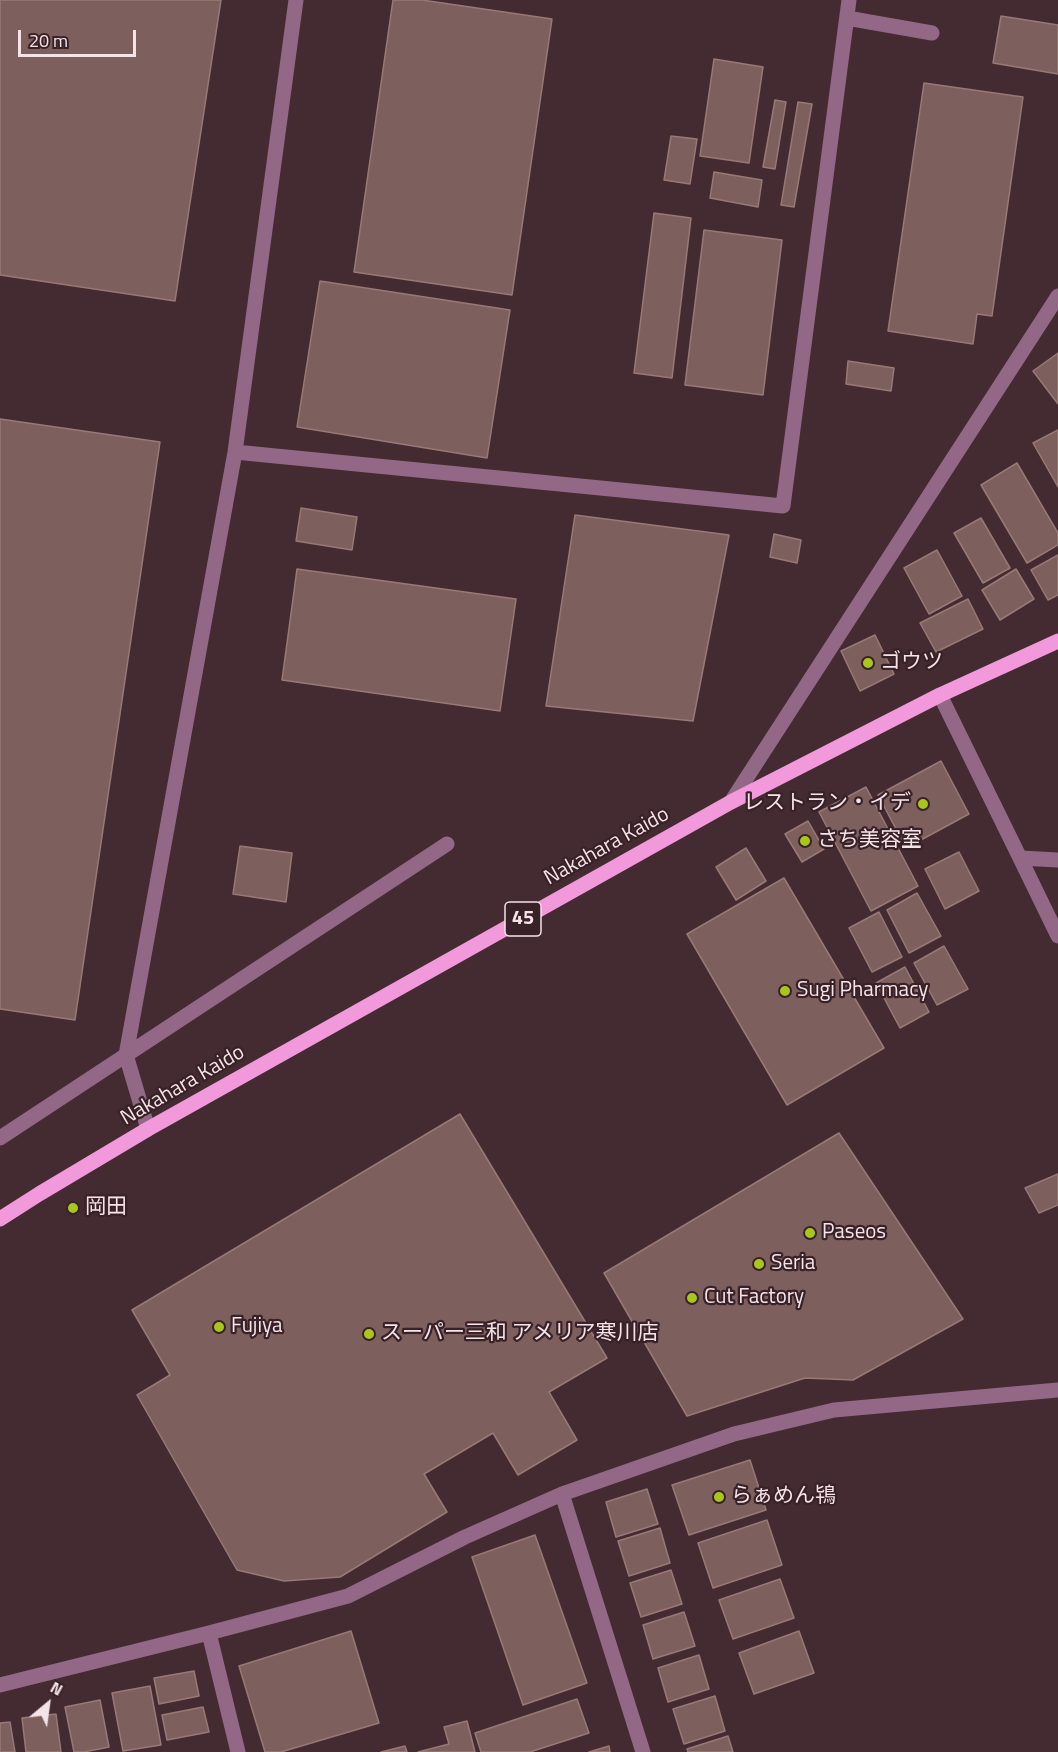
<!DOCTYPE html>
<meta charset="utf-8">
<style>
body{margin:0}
#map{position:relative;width:1058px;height:1752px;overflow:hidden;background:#442b32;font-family:"Titillium Web",sans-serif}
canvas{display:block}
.north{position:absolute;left:18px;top:1674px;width:60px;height:60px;-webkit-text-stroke:4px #392128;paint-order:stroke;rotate:29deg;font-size:16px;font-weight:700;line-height:24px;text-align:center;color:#f4e3e7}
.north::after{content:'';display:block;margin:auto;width:21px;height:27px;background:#f4e3e7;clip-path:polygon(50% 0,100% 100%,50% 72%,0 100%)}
.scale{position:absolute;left:18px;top:30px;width:118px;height:27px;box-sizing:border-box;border:3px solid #f4e3e7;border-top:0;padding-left:8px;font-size:18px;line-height:21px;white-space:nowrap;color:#f4e3e7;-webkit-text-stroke:4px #392128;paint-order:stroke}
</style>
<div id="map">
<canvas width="1058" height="1752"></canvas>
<div class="north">N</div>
<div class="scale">20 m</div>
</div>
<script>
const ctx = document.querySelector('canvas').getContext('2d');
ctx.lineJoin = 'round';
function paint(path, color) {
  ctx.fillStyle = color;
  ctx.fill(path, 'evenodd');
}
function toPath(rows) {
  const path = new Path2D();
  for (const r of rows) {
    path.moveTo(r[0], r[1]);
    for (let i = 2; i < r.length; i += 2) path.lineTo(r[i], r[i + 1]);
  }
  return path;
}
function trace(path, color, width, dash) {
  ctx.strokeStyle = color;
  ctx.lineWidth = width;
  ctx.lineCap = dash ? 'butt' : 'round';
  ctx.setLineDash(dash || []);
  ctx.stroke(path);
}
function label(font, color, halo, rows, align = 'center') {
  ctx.font = font + ' "Titillium Web","Noto Sans JP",sans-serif';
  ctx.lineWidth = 4.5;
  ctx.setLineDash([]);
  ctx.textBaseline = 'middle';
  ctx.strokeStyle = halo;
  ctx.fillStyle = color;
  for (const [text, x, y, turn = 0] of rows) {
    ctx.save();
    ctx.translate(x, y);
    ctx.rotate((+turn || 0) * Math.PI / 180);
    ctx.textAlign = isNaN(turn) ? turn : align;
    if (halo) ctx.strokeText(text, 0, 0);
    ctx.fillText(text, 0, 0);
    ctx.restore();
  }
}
const building = toPath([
 [0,0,221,0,175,301,0,275,0,0],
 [393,0,422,0,552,19,512,295,354,272,393,0],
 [1001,16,1058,25,1058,74,993,63,1001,16],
 [714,59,763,67,749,163,700,156,714,59],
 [924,83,1023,97,992,316,977,314,973,344,888,331,924,83],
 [775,100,786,102,775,169,763,167,775,100],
 [798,102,812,104,794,207,781,205,798,102],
 [671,136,697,139,690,184,664,180,671,136],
 [714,172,762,180,758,207,710,198,714,172],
 [654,213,691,218,672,378,634,373,654,213],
 [704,230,782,240,763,395,685,385,704,230],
 [320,281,510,310,487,458,297,427,320,281],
 [1058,353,1058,404,1033,371,1058,353],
 [848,361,894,368,891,391,846,384,848,361],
 [0,419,160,442,75,1020,0,1009,0,419],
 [1058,430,1058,487,1033,443,1058,430],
 [1017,463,1058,533,1058,545,1027,563,981,485,1017,463],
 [301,508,357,517,352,550,296,541,301,508],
 [575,515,729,535,693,721,546,706,575,515],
 [981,518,1010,568,983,583,954,533,981,518],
 [774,534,801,540,797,563,770,557,774,534],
 [937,550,962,596,929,614,904,568,937,550],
 [1058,555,1058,595,1048,600,1031,570,1058,555],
 [297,569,516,599,500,711,282,680,297,569],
 [1016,569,1034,599,1000,620,982,590,1016,569],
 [968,599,983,629,936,652,920,623,968,599],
 [875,635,894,674,860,691,841,651,875,635],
 [941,761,969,814,906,848,878,795,941,761],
 [866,787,918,886,871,911,819,812,866,787],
 [808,821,824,849,802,862,785,834,808,821],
 [240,846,292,853,286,902,233,894,240,846],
 [746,848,766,881,736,900,716,867,746,848],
 [959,852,979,891,945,909,925,869,959,852],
 [784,878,884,1048,787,1105,687,934,784,878],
 [917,893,941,936,909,953,887,910,917,893],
 [879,912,902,957,872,972,849,928,879,912],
 [944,946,968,989,937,1005,914,963,944,946],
 [905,967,929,1012,900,1028,876,983,905,967],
 [460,1114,607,1358,549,1392,577,1440,518,1475,493,1433,424,1474,447,1512,340,1577,284,1581,237,1570,137,1395,170,1375,132,1310,460,1114],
 [839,1133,963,1319,853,1380,805,1378,687,1416,604,1273,839,1133],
 [1058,1174,1058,1205,1039,1213,1025,1188,1058,1174],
 [750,1460,766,1510,689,1535,672,1485,750,1460],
 [647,1489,658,1524,616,1537,606,1502,647,1489],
 [767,1520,782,1565,713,1588,698,1543,767,1520],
 [660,1528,670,1563,629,1576,618,1541,660,1528],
 [535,1535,587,1683,523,1705,472,1557,535,1535],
 [671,1570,682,1604,641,1617,630,1583,671,1570],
 [780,1579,794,1618,733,1639,719,1600,780,1579],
 [684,1612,695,1646,653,1659,643,1625,684,1612],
 [351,1631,379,1723,281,1752,265,1752,239,1666,351,1631],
 [799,1631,814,1673,754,1694,739,1653,799,1631],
 [699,1655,709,1689,668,1702,658,1668,699,1655],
 [194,1671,199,1696,159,1704,154,1678,194,1671],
 [150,1686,161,1745,123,1751,112,1693,150,1686],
 [715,1696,725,1731,684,1744,673,1709,715,1696],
 [577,1699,589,1733,530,1752,481,1752,475,1733,577,1699],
 [100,1700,109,1747,84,1752,74,1752,65,1707,100,1700],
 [203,1707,209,1732,167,1740,162,1715,203,1707],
 [56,1714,61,1752,26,1752,22,1718,56,1714],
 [467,1721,475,1752,418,1752,449,1744,444,1727,467,1721],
 [10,1722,15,1752,0,1752,0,1723,10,1722],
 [728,1736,733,1752,688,1752,687,1749,728,1736],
 [405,1746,407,1752,381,1752,405,1746],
 [609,1746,610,1752,589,1752,609,1746]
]);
paint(building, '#7d605d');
trace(building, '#987976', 1.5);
trace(toPath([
 [847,18,932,33],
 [235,452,783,506,849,0],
 [940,695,1020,858,1058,860],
 [731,802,1058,296],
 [1020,858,1058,936],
 [148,1129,126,1055,235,452,296,0],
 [0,1138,447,844],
 [562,1494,643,1752],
 [209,1633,238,1752],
 [0,1685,209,1633,348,1596,465,1537,562,1494,734,1434,834,1410,1058,1390]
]), '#936886', 15);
trace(toPath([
 [0,1219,39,1194,148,1129,731,802,940,695,1058,641]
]), '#f199da', 15);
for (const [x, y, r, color] of [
 [868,663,6,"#a9c71a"],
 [923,804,6,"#a9c71a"],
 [805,841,6,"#a9c71a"],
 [785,991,6,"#a9c71a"],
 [73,1208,6,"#a9c71a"],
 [810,1233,6,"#a9c71a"],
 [759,1264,6,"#a9c71a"],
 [692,1298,6,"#a9c71a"],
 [219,1327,6,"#a9c71a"],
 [369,1334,6,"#a9c71a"],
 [719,1497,6,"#a9c71a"]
]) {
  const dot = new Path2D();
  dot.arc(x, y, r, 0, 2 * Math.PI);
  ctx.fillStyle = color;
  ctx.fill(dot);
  trace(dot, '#392128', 2);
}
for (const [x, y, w] of [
 [523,919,36]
]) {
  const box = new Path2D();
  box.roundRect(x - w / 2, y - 17, w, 34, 4.5);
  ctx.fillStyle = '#392128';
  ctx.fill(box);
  trace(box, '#f4e3e7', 1.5);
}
label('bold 20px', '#f4e3e7', null, [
 ["45",523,919]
]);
label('21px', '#f4e3e7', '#392128', [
 ["ゴウツ",880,663],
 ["レストラン・イデ",911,804,"right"],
 ["さち美容室",817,841],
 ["Sugi Pharmacy",797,991],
 ["岡田",85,1208],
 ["Paseos",822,1233],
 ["Seria",771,1264],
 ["Cut Factory",704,1298],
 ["Fujiya",231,1327],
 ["スーパー三和 アメリア寒川店",381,1334],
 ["らぁめん鴇",731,1497]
], 'left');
label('21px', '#f4e3e7', '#392128', [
 ["Nakahara Kaido",607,847,-29],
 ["Nakahara Kaido",183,1086,-30]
]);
</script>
